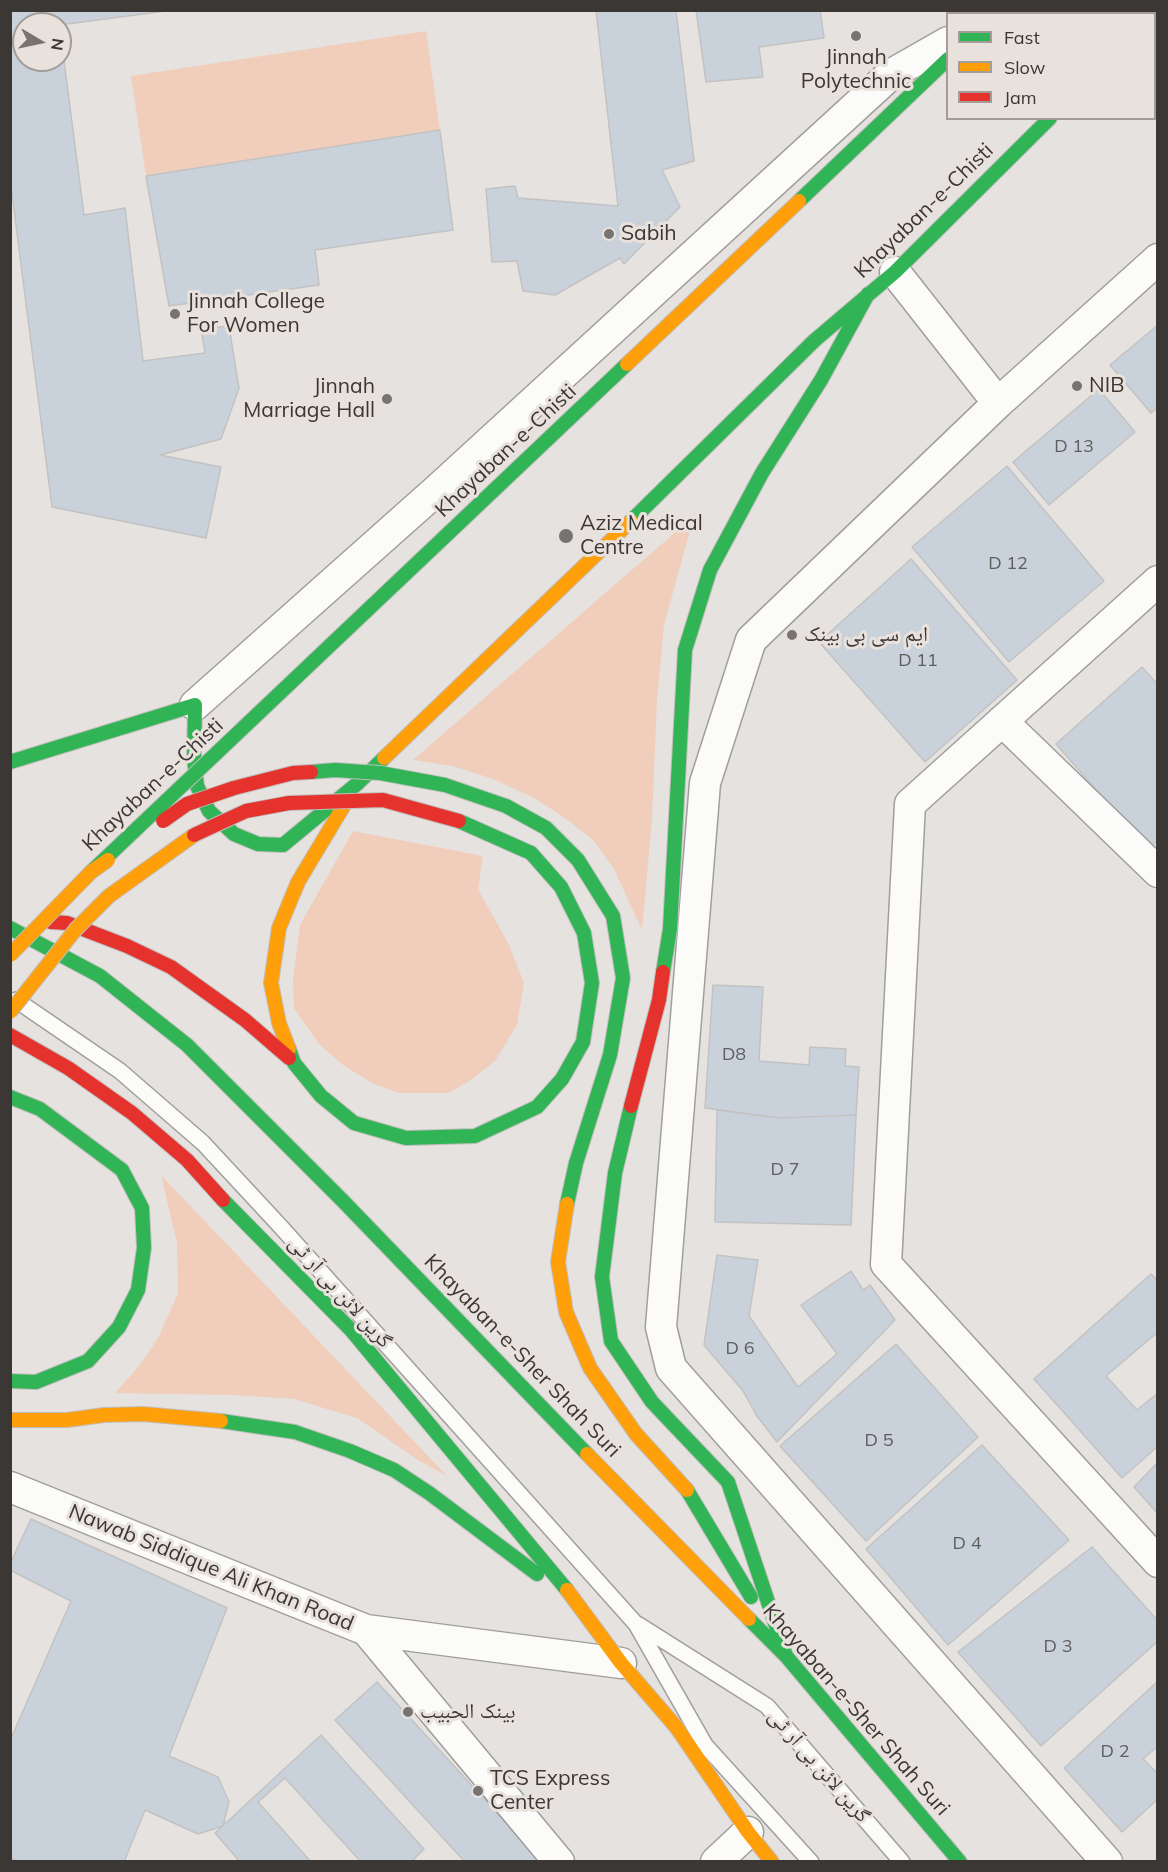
<!DOCTYPE html>
<meta charset="utf-8">
<style>
body{margin:0}
#map{position:relative;width:1168px;height:1872px;overflow:hidden;background:#e6e2df;font-family:Mulish,sans-serif}
canvas{display:block}
.frame{position:absolute;inset:0;border:12px solid #3a3735;pointer-events:none}
.legend{position:absolute;left:946px;top:12px;width:210px;height:108px;box-sizing:border-box;background:#e9e1dc;border:2px solid #a39d99;margin:0;padding:8px 10px;list-style:none;font-size:18px;color:#3a3735}
.legend li{display:flex;align-items:center;gap:12px;height:30px}
.legend b{width:30px;border:2px solid #a39d99}
.north{position:absolute;left:12px;top:12px;width:60px;height:60px;box-sizing:border-box;background:#e9e1dc;border:2px solid #a39d99;border-radius:50%;rotate:99deg;font-size:16px;font-weight:700;line-height:24px;text-align:center;color:#3a3735}
.north::after{content:'';display:block;margin:auto;width:21px;height:27px;background:#767370;clip-path:polygon(50% 0,100% 100%,50% 72%,0 100%)}
</style>
<div id="map">
<canvas width="1168" height="1872"></canvas>
<div class="frame"></div>
<ul class="legend">
<li><b style="height:8px;background:#30b455"></b>Fast</li>
<li><b style="height:8px;background:#ff9f0a"></b>Slow</li>
<li><b style="height:8px;background:#e5322d"></b>Jam</li>
</ul>
<div class="north">N</div>
</div>
<script>
const ctx = document.querySelector('canvas').getContext('2d');
ctx.lineJoin = 'round';
function paint(path, color) {
  ctx.fillStyle = color;
  ctx.fill(path, 'evenodd');
}
function toPath(rows) {
  const path = new Path2D();
  for (const r of rows) {
    path.moveTo(r[0], r[1]);
    for (let i = 2; i < r.length; i += 2) path.lineTo(r[i], r[i + 1]);
  }
  return path;
}
function trace(path, color, width, dash) {
  ctx.strokeStyle = color;
  ctx.lineWidth = width;
  ctx.lineCap = dash ? 'butt' : 'round';
  ctx.setLineDash(dash || []);
  ctx.stroke(path);
}
function label(font, color, halo, rows, align = 'center') {
  ctx.font = font + ' Mulish,"Noto Naskh Arabic",sans-serif';
  ctx.lineWidth = 6;
  ctx.setLineDash([]);
  ctx.textBaseline = 'middle';
  ctx.strokeStyle = halo;
  ctx.fillStyle = color;
  for (const [text, x, y, turn = 0] of rows) {
    ctx.save();
    ctx.translate(x, y);
    ctx.rotate((+turn || 0) * Math.PI / 180);
    ctx.textAlign = isNaN(turn) ? turn : align;
    if (halo) ctx.strokeText(text, 0, 0);
    ctx.fillText(text, 0, 0);
    ctx.restore();
  }
}
paint(toPath([
 [426,31,440,130,146,176,131,76],
 [694,516,664,625,657,700,652,819,642,930,614,869,594,841,569,821,536,799,493,779,453,766,413,760],
 [353,831,483,856,478,889,509,945,524,983,517,1025,495,1061,468,1082,448,1093,398,1093,372,1083,343,1065,319,1044,294,1008,293,980,300,925],
 [161,1175,447,1476,418,1460,357,1418,294,1399,234,1395,115,1393,140,1365,158,1338,178,1293,177,1243]
]), '#f0cebb');
const building = toPath([
 [10,10,173,10,60,25,24,24,24,60,60,60,60,30,84,215,125,208,143,361,205,353,201,329,229,326,239,388,221,439,160,455,221,467,206,538,52,507,10,178,10,10],
 [596,10,676,10,694,161,662,170,680,207,624,264,620,258,555,295,523,291,517,261,492,262,486,189,515,186,518,198,618,206,596,10],
 [696,10,820,10,824,38,759,47,763,77,706,82,696,10],
 [440,130,453,230,315,250,319,285,169,306,146,176,440,130],
 [1158,325,1158,408,1151,413,1110,365,1158,325],
 [1099,389,1135,432,1049,505,1013,462,1099,389],
 [1007,466,1104,581,1009,662,912,547,1007,466],
 [911,559,1017,680,925,762,819,642,911,559],
 [1142,667,1158,685,1158,840,1148,849,1056,744,1142,667],
 [713,985,763,987,759,1061,809,1065,810,1047,846,1049,845,1066,859,1067,856,1115,779,1118,705,1108,713,985],
 [717,1110,779,1118,856,1115,851,1225,715,1222,717,1110],
 [717,1255,758,1260,749,1316,798,1387,837,1354,801,1305,851,1271,863,1290,870,1285,895,1320,777,1442,757,1416,743,1391,704,1345,717,1255],
 [1151,1274,1158,1281,1158,1332,1106,1376,1137,1410,1158,1393,1158,1446,1122,1478,1034,1379,1151,1274],
 [896,1344,978,1437,866,1541,780,1446,896,1344],
 [982,1445,1069,1540,948,1645,866,1549,982,1445],
 [1158,1462,1158,1514,1134,1487,1158,1462],
 [31,1519,227,1608,169,1756,218,1777,229,1802,223,1826,198,1834,145,1810,124,1862,19,1862,10,1858,10,1741,71,1601,10,1570,10,1564,31,1519],
 [1092,1547,1158,1621,1158,1641,1041,1746,958,1652,1092,1547],
 [1158,1681,1158,1746,1143,1759,1158,1774,1158,1799,1122,1832,1064,1768,1158,1681],
 [377,1682,542,1862,465,1862,335,1720,377,1682],
 [321,1735,424,1849,411,1862,361,1862,285,1778,258,1802,311,1862,240,1862,215,1833,321,1735]
]);
paint(building, '#c9d2da');
trace(building, '#c3c2c2', 1.5);
const lane = toPath([
 [16,1000,120,1071,203,1143,281,1227,636,1624,705,1745,811,1862],
 [639,1625,767,1706,902,1862]
]);
const street = toPath([
 [895,272,998,403],
 [1158,581,910,804,886,1264,1158,1562],
 [195,705,439,488,890,75,948,42],
 [1002,721,1158,872],
 [10,1487,366,1630,559,1862],
 [366,1630,621,1663],
 [716,1862,748,1832],
 [1107,1862,671,1368,661,1327,705,783,751,640,998,403,1158,259]
]);
const fast = toPath([
 [799,201,948,59],
 [631,521,815,340,895,272,1050,118],
 [10,762,195,705,194,758,197,786,209,811,234,834,258,844,283,845,358,783,384,758],
 [506,806,546,828,578,860,613,916,623,978,610,1055,576,1163,567,1204],
 [10,928,100,976,187,1045,343,1201,587,1454],
 [663,972,670,929,685,650,710,570,762,473,821,380,868,294],
 [289,1049,294,1063,321,1096,354,1123,406,1138,475,1136,537,1107,562,1079,583,1042,592,983,584,933,561,887,531,853,459,821],
 [10,1097,40,1109,122,1170,142,1208,144,1248,138,1290,119,1327,88,1361,36,1382,10,1381],
 [631,1106,615,1173,602,1277,611,1341,652,1402,728,1482,786,1656],
 [223,1200,351,1330,567,1590],
 [221,1421,295,1432,350,1451,394,1470,429,1493,537,1574],
 [687,1490,751,1597],
 [749,1619,786,1656,960,1862]
]);
const slow = toPath([
 [995,14,998,10],
 [1154,16,1158,13],
 [384,758,631,521],
 [289,1049,279,1023,271,983,279,928,298,882,343,807],
 [567,1204,558,1262,566,1312,590,1368,636,1434,687,1490],
 [10,1420,67,1420,104,1415,143,1414,221,1421],
 [587,1454,749,1619],
 [567,1590,621,1663,677,1728,748,1832,772,1862]
]);
const jam = toPath([
 [51,922,67,923,127,946,171,967,245,1020,289,1058],
 [10,1035,68,1068,132,1113,187,1160,223,1200],
 [631,1106,659,1000,663,972]
]);
trace(lane, '#a19e9c', 18);
trace(street, '#a19e9c', 33);
trace(fast, '#c0bebc', 16);
trace(slow, '#c0bebc', 16);
trace(jam, '#c0bebc', 16);
trace(lane, '#fbfbfa', 15);
trace(street, '#fbfbfa', 30);
trace(fast, '#30b455', 14);
trace(slow, '#ff9f0a', 14);
trace(jam, '#e5322d', 14);
const fastBridge = toPath([
 [311,772,335,770,380,773,445,785,506,806],
 [91,872,627,364]
]);
const slowBridge = toPath([
 [627,364,799,201],
 [10,955,91,872,108,860],
 [10,1012,76,929,109,896,194,835]
]);
const jamBridge = toPath([
 [163,821,187,804,234,788,293,773,311,772],
 [194,835,246,811,289,803,383,800,459,821]
]);
trace(fastBridge, '#c0bebc', 16, []);
trace(slowBridge, '#c0bebc', 16, []);
trace(jamBridge, '#c0bebc', 16, []);
trace(fastBridge, '#30b455', 14);
trace(slowBridge, '#ff9f0a', 14);
trace(jamBridge, '#e5322d', 14);
for (const [x, y, r, color] of [
 [856,36,6,"#767370"],
 [609,234,6,"#767370"],
 [175,314,6,"#767370"],
 [1077,386,6,"#767370"],
 [387,399,6,"#767370"],
 [566,536,8,"#767370"],
 [792,635,6,"#767370"],
 [408,1712,6,"#767370"],
 [478,1791,6,"#767370"]
]) {
  const dot = new Path2D();
  dot.arc(x, y, r, 0, 2 * Math.PI);
  ctx.fillStyle = color;
  ctx.fill(dot);
  trace(dot, '#e9e1dc', 2);
}
label('18px', '#5e5e5e', null, [
 ["D 13",1074,447],
 ["D 12",1008,564],
 ["D 11",918,661],
 ["D8",734,1055],
 ["D 7",785,1170],
 ["D 6",740,1349],
 ["D 5",879,1441],
 ["D 4",967,1544],
 ["D 3",1058,1647],
 ["D 2",1115,1752]
]);
label('21px', '#3a3735', '#e9e1dc', [
 ["Jinnah",856,58,"center"],
 ["Polytechnic",856,82,"center"],
 ["Sabih",621,234],
 ["Jinnah College",187,302],
 ["For Women",187,326],
 ["NIB",1089,386],
 ["Jinnah",375,387,"right"],
 ["Marriage Hall",375,411,"right"],
 ["Aziz Medical",580,524],
 ["Centre",580,548],
 ["ایم سی بی بینک",804,635],
 ["بينک الحبيب",420,1712],
 ["TCS Express",490,1779],
 ["Center",490,1803]
], 'left');
label('21px', '#3a3735', '#e9e1dc', [
 ["Khayaban-e-Chisti",924,211,-44],
 ["Khayaban-e-Chisti",506,451,-43],
 ["Khayaban-e-Chisti",153,785,-43],
 ["گرین لائن بی آر ٹی",340,1292,48],
 ["Khayaban-e-Sher Shah Suri",522,1356,46],
 ["Nawab Siddique Ali Khan Road",211,1568,22],
 ["Khayaban-e-Sher Shah Suri",856,1710,49],
 ["گرین لائن بی آر ٹی",819,1766,49]
]);
</script>
